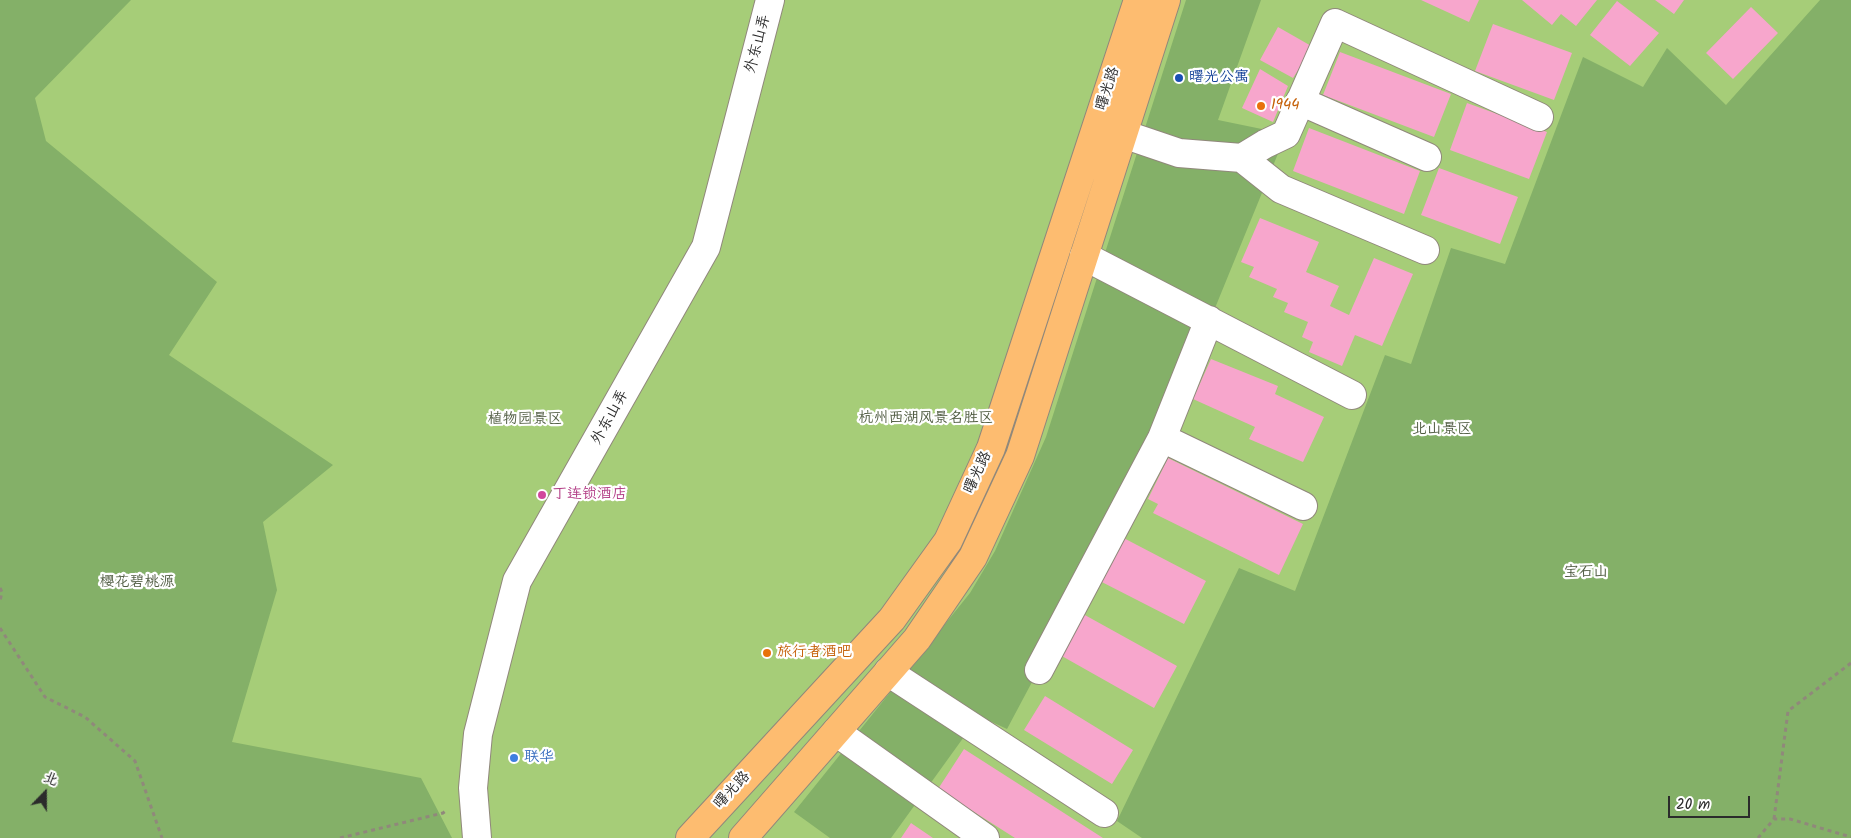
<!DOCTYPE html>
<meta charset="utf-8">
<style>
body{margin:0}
#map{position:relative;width:1851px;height:838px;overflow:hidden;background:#f4e4cb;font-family:Kalam,"LXGW WenKai TC",sans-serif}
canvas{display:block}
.north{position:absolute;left:20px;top:768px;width:50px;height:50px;-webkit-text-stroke:4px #fff;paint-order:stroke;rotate:22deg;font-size:14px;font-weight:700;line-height:20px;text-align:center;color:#2b2b2b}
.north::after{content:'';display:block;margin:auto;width:18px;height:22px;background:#2b2b2b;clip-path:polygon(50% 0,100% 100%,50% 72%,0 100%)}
.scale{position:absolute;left:1668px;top:796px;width:82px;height:22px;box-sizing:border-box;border:2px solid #2b2b2b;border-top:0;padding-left:6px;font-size:15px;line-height:18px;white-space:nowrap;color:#2b2b2b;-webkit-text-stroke:4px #fff;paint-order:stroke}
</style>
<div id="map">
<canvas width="1851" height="838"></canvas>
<div class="north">北</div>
<div class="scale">20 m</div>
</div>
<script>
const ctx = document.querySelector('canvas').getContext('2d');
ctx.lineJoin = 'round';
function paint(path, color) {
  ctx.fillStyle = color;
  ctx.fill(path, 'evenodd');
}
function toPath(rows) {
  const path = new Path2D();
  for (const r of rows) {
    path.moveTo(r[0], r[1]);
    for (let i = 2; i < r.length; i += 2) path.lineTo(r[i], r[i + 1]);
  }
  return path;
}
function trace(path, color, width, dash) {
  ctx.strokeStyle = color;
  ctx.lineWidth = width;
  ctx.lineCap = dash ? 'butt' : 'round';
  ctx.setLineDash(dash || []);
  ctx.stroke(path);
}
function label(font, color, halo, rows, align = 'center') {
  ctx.font = font + ' Kalam,"LXGW WenKai TC",sans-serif';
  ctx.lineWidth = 4.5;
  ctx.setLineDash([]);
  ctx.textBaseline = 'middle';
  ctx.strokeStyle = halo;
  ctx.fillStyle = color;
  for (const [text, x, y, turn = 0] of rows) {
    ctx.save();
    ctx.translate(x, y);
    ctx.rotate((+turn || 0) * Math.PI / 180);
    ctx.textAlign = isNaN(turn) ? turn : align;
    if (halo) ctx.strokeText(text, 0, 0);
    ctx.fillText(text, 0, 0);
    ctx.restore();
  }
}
paint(toPath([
 [0,0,1851,0,1851,838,0,838]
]), '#a6cd78');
paint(toPath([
 [0,0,131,0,35,98,46,141,217,282,169,355,333,465,263,522,277,590,232,742,421,778,452,838,0,838],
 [1186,0,1261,0,1218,120,1286,134,1162,438,1007,729,979,716,891,838,830,838,794,812,970,593,995,551,1046,437],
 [1820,0,1851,0,1851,838,1142,838,1117,821,1239,568,1295,591,1385,355,1411,364,1451,248,1505,264,1583,57,1643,87,1667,48,1726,105]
]), '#84b068');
paint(toPath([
 [1421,0,1479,0,1469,22],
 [1522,0,1597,0,1576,26,1561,14,1552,25],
 [1655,0,1684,0,1674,14],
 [1617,1,1659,33,1630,66,1590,35],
 [1751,7,1778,33,1733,79,1706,53],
 [1493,24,1572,53,1554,100,1475,71],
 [1278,27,1313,47,1293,78,1260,60],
 [1340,52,1451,94,1434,137,1323,95],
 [1260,69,1288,86,1273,122,1242,108],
 [1467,103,1547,132,1529,179,1450,150],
 [1309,128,1420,171,1404,214,1293,171],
 [1439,168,1518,197,1500,244,1421,215],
 [1260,218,1319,242,1306,272,1339,286,1330,306,1349,315,1374,258,1413,274,1382,346,1355,335,1342,366,1309,352,1313,342,1302,337,1308,322,1284,312,1288,303,1273,297,1277,289,1249,277,1254,267,1241,262],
 [1211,359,1278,386,1275,394,1324,417,1303,462,1249,439,1255,427,1193,399],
 [1168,458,1303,524,1279,575,1153,513,1158,504,1148,499],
 [1114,533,1206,581,1184,624,1092,577],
 [1083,614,1177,666,1154,708,1060,655],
 [1045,696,1133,750,1112,784,1024,730],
 [964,749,1103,838,1015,838,938,789],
 [911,823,933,838,901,838]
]), '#f7a6cc');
const minor = toPath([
 [1300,101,1427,157],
 [1123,134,1179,153,1242,158,1281,189,1425,250],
 [1242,158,1265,144,1286,134,1335,23,1539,117],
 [1084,256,1352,395],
 [1209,320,1162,438,1303,506],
 [1039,670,1162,438],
 [888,672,1104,813],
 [836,732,985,838],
 [477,838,473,788,478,734,517,581,706,247,770,0]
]);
const major = toPath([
 [690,838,892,619,948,541,991,448,1138,0],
 [743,838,917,639,973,557,1020,456,1166,0]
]);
trace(minor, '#90887b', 30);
trace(major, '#90887b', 30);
trace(toPath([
 [0,588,2,592,0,601],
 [0,628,45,697,85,717,135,761,162,838],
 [1774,819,1788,711,1851,663],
 [340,838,443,813,447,810],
 [1758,838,1774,819,1790,819,1851,837]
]), '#90887b', 3, [4, 4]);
trace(minor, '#fff', 28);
trace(major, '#fdbc70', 28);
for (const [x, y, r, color] of [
 [1179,78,5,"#1a4fb4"],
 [1261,106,5,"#e8710a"],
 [542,495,5,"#d1479c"],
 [767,653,5,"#e8710a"],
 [514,758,5,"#3f7fe0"]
]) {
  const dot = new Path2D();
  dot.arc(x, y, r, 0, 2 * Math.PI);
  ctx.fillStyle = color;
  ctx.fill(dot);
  trace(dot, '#fff', 2);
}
label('15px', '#2b2b2b', '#fff', [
 ["外东山弄",759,44,-75],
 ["曙光路",1109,89,-72],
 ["外东山弄",611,418,-61],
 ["曙光路",979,473,-65],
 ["曙光路",733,791,-47]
]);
label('15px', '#164399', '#fff', [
 ["曙光公寓",1189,78]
], 'left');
label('15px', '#c56008', '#fff', [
 ["1944",1271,106],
 ["旅行者酒吧",777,653]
], 'left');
label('15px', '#505c42', '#fff', [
 ["杭州西湖风景名胜区",926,419],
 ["植物园景区",525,420],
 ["北山景区",1442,430],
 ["宝石山",1586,573],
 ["樱花碧桃源",137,583]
]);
label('15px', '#b23c85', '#fff', [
 ["丁连锁酒店",552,495]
], 'left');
label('15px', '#366cbe', '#fff', [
 ["联华",524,758]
], 'left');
</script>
